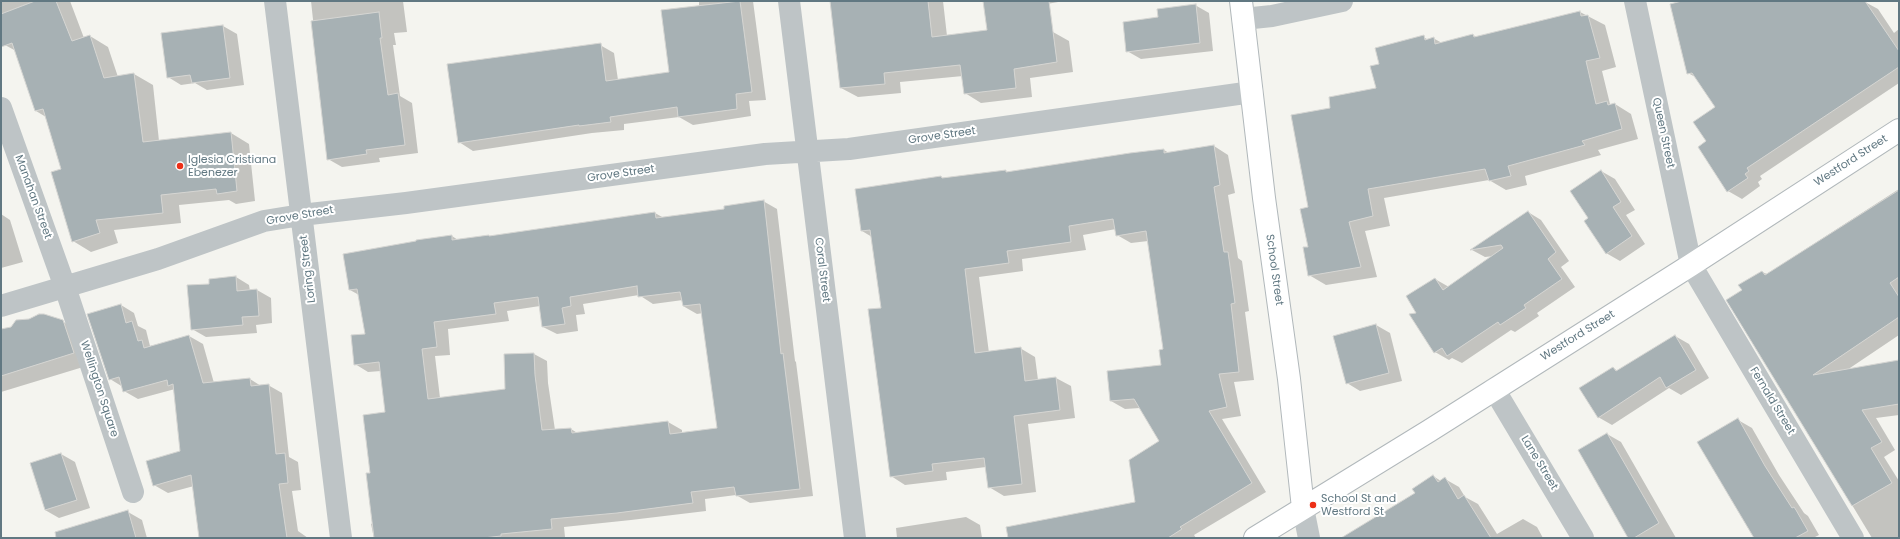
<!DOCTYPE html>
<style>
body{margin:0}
#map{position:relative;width:1900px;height:539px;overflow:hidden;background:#f4f4ef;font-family:Poppins,sans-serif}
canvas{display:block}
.frame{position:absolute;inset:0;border:2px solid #617882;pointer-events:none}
</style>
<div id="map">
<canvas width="1900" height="539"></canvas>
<div class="frame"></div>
</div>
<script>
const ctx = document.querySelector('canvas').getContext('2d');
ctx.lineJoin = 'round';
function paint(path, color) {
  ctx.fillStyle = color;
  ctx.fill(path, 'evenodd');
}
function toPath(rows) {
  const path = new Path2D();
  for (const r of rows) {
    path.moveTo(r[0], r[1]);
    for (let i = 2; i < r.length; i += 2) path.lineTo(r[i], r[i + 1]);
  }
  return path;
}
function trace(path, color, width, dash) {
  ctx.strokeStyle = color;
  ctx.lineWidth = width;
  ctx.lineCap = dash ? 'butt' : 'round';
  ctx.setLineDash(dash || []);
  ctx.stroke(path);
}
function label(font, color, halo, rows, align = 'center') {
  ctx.font = font + ' Poppins,sans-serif';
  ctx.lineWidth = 4;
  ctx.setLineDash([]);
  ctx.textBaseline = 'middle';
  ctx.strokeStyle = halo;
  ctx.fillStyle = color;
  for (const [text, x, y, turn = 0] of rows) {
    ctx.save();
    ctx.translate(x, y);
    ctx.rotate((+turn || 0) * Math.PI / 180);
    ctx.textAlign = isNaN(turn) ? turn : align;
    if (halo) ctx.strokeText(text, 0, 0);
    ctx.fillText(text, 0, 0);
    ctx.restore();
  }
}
paint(toPath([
 [1,1,70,1,84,38,90,36,108,47,118,77,134,74,153,85,159,141,231,133,249,144,255,201,236,204,229,200,179,205,181,223,114,230,118,243,91,252,73,241,62,170,46,117,36,111,16,51,5,45,1,34],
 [311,1,403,1,407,32,394,33,396,45,393,45,400,96,412,103,418,153,379,158,380,162,342,167,328,159],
 [699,1,753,1,766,100,749,101,751,116,693,125,679,117,624,124,624,130,592,133,473,151,459,142,600,45,614,53,618,80,670,73,699,7],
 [831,1,943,1,947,36,1053,32,1069,41,1073,72,1030,78,1032,97,981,103,965,93,963,76,900,82,901,93,858,97,841,88],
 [984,1,1064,1,1001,12],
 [1686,1,1865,2,1878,9,1894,33,1899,29,1899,83,1760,176,1762,179,1758,182,1760,186,1742,199,1728,191,1699,147,1708,141,1717,107,1697,78,1688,73],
 [1195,5,1209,13,1213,51,1141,59,1127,51,1159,18],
 [1580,12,1605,25,1616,67,1602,71,1610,104,1615,104,1631,114,1638,139,1598,150,1601,155,1525,176,1527,185,1506,190,1489,180,1384,198,1390,226,1365,231,1377,277,1326,285,1309,275,1310,208,1332,108,1377,89,1380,64,1423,37,1429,40,1433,38,1442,43,1473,35,1477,37],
 [223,26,237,34,244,85,207,90,195,83,181,85,168,77,162,34],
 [1214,146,1228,155,1235,193,1228,195,1238,258,1242,261,1249,311,1245,312,1254,380,1234,382,1241,416,1222,419,1266,492,1194,535,1196,538,1023,538,1136,503,1160,441,1140,408,1125,409,1111,401,1162,366,1164,350,1148,241,1131,243,1117,235,1116,229,1083,235,1086,250,1022,259,1023,271,979,277,989,353,1020,348,1035,357,1038,380,1056,378,1071,386,1075,418,1028,424,1036,492,1004,496,989,487,986,467,946,472,947,480,905,485,891,476,882,309,872,237,862,231,941,177,944,179,1005,171,1009,173,1164,150,1169,153],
 [1601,171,1615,179,1635,210,1626,215,1645,244,1620,261,1606,253,1589,218],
 [1899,189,1899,335,1847,370,1899,361,1899,415,1876,418,1895,450,1884,457,1899,481,1899,538,1872,538,1728,300,1743,291,1762,272,1767,274],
 [763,201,777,209,795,361,796,362,813,496,750,503,736,495,705,499,706,511,631,520,564,527,565,537,550,538,374,538,371,524,373,523,371,474,386,413,381,371,368,372,355,364,366,335,359,295,350,290,452,236,458,240,491,237,655,213,664,218,726,210],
 [639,295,653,304,683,300,683,306,697,314,703,313,718,429,682,434,682,430,668,422,579,434,571,429,555,430,548,383,547,361,534,354,506,389,440,398,435,356,450,355,448,329,509,321,507,311,540,306,543,327,557,334,578,331,576,315,585,314,583,304],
 [1528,212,1541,220,1569,261,1561,267,1575,287,1537,313,1539,316,1515,332,1511,330,1462,363,1452,358,1449,360,1435,352,1418,313,1435,279,1449,287,1494,256,1485,257,1472,250],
 [1,214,10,220,23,262,1,268],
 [236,277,249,285,250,291,257,290,271,298,272,323,256,325,257,333,206,337,192,329,210,284],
 [121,305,134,313,138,326,146,330,150,346,189,336,203,344,214,383,250,379,261,386,268,385,282,393,289,457,298,462,301,490,292,491,298,531,308,538,200,538,194,486,168,493,154,485,181,452,175,389,138,399,124,391,123,387,110,379],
 [62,321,81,333,93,364,1,392,1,330],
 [1376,325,1390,333,1402,381,1360,391,1347,383],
 [1675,336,1689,344,1709,378,1681,395,1669,388,1612,425,1598,417,1613,368,1618,371],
 [1738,420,1752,428,1779,475,1804,513,1808,516,1819,535,1813,538,1754,538,1698,443],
 [1607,434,1621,442,1676,538,1630,538],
 [61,454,75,462,90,508,59,518,45,510],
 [1433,476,1441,481,1445,479,1459,487,1465,497,1478,504,1497,534,1523,519,1537,527,1543,538,1356,538,1416,494],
 [128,512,142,520,147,538,85,538],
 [966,517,980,525,982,538,897,538,896,528]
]), '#0003');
const building = toPath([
 [35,1,56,1,72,41,90,35,104,78,134,73,143,142,231,132,237,191,217,194,216,189,161,195,163,213,96,220,100,233,72,242,51,172,61,169,43,109,35,111,12,43,1,47,1,14,35,1],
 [740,1,752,92,736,94,737,109,678,117,677,107,610,117,611,122,579,126,579,125,458,143,447,64,601,43,606,81,669,72,661,10,740,1],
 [830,1,928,1,932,37,987,30,983,1,1049,1,1057,62,1014,69,1016,88,964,94,960,65,884,73,885,84,840,88,830,1],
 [1682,1,1865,1,1899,51,1899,67,1747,168,1749,171,1745,174,1748,178,1727,192,1698,147,1706,141,1693,122,1715,107,1692,73,1687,74,1670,4,1682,1],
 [1196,4,1200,43,1126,52,1123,22,1158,17,1157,9,1196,4],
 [1580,11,1581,16,1588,15,1600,58,1586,61,1596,104,1607,101,1608,105,1615,103,1622,129,1582,141,1585,145,1508,166,1511,176,1489,181,1485,169,1368,189,1373,216,1349,222,1361,267,1308,276,1303,247,1308,247,1300,209,1308,207,1291,115,1330,108,1329,97,1376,88,1370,66,1379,64,1375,48,1424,35,1425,40,1434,37,1435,44,1473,34,1474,37,1580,11],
 [379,12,382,38,380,38,388,95,398,93,405,145,366,150,367,154,327,160,311,21,379,12],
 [223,25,230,78,192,83,190,75,167,78,161,33,223,25],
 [1214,145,1220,185,1214,187,1224,252,1228,252,1235,303,1231,304,1239,372,1219,374,1227,407,1209,411,1252,483,1180,527,1182,529,1168,538,1008,538,1006,527,1135,502,1129,460,1159,441,1134,399,1110,401,1107,371,1161,365,1159,350,1163,349,1146,231,1116,236,1113,219,1069,226,1071,242,1007,251,1009,263,965,269,975,353,1021,347,1025,381,1056,377,1060,410,1014,416,1022,484,988,488,984,458,932,464,933,471,890,477,868,309,881,308,870,230,861,231,855,189,941,176,942,178,1006,170,1006,172,1130,153,1164,149,1164,153,1214,145],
 [1601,170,1621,202,1613,207,1632,236,1606,254,1584,221,1588,218,1570,191,1601,170],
 [1899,190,1899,277,1890,283,1899,297,1899,317,1813,375,1899,360,1899,404,1862,410,1882,442,1871,448,1892,483,1852,506,1726,300,1742,290,1738,285,1762,271,1765,275,1899,190],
 [764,200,781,354,783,353,800,489,736,496,734,487,691,492,693,503,617,513,551,519,552,529,501,534,501,536,483,538,374,538,366,473,370,473,363,415,385,412,379,362,354,365,351,335,365,334,357,289,349,290,343,254,416,241,416,240,452,235,452,240,489,235,489,236,655,212,656,218,724,209,724,206,764,200],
 [637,286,638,297,680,292,683,306,700,304,717,428,670,434,668,421,572,433,571,428,542,430,535,375,534,353,504,354,505,389,428,399,422,349,437,347,434,322,496,314,494,303,538,297,542,327,565,324,562,308,571,306,570,297,637,286],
 [1528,211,1556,252,1548,259,1562,279,1524,305,1526,308,1500,325,1498,322,1447,356,1442,348,1434,353,1409,314,1416,313,1406,296,1435,278,1443,290,1503,248,1501,245,1470,250,1528,211],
 [236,276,237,291,257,289,259,316,242,317,243,325,191,330,187,285,209,284,209,279,236,276],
 [121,304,126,323,132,321,138,341,142,340,144,348,189,335,203,383,250,378,251,386,269,384,276,454,285,453,288,483,279,484,287,538,199,538,191,475,153,486,146,461,180,451,173,384,168,386,167,380,123,392,119,377,109,380,87,314,121,304],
 [39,314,44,314,63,320,74,353,1,376,1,329,11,327,16,320,29,319,39,314],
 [1376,324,1389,373,1346,384,1333,336,1376,324],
 [1675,335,1696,370,1666,388,1660,377,1598,418,1579,388,1613,367,1616,371,1675,335],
 [1738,418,1765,466,1792,508,1794,507,1796,510,1808,531,1795,538,1754,538,1697,442,1738,418],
 [1607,433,1659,523,1634,538,1628,538,1578,450,1607,433],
 [61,453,77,500,45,510,30,463,61,453],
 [1433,475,1438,482,1445,477,1458,499,1464,495,1491,538,1341,538,1415,493,1412,489,1433,475],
 [128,510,136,538,56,538,55,532,128,510]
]);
paint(building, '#a7b1b4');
trace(building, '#d5d5d2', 1);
const secondary = toPath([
 [1241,1,1264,198,1289,379,1303,508],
 [1255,538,1429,431,1691,265,1899,130]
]);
trace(secondary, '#b1b8bb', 24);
trace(toPath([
 [275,1,341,538],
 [789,1,855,538],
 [1635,1,1691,265,1853,538],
 [1243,19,1272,16,1342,1],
 [1,108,65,287,133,492],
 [1,306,158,259,264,221,301,215,406,203,765,154,849,149,1252,92],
 [1494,389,1583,538]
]), '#bec4c6', 22);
trace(toPath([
 [1303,508,1309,538]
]), '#bec4c6', 22);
trace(secondary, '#fff', 22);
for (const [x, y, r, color] of [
 [180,166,4,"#ed2f17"],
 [1313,505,4,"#ed2f17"]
]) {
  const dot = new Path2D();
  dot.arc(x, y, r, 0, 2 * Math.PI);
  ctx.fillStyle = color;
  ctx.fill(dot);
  trace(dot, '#fff', 1.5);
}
label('11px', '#617882', '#fff', [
 ["Queen Street",1663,133,78],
 ["Grove Street",942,136,-8],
 ["Westford Street",1851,161,-33],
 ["Grove Street",621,174,-8],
 ["Manahan Street",33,197,70],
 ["Grove Street",300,216,-10],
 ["Loring Street",308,269,-97],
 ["Coral Street",822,270,83],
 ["School Street",1274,270,82],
 ["Westford Street",1578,336,-32],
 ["Wellington Square",99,389,72],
 ["Fernald Street",1772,401,59],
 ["Lane Street",1539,463,59]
]);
label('11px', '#617882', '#fff', [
 ["Iglesia Cristiana",188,160],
 ["Ebenezer",188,173],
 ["School St and",1321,499],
 ["Westford St",1321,512]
], 'left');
</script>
